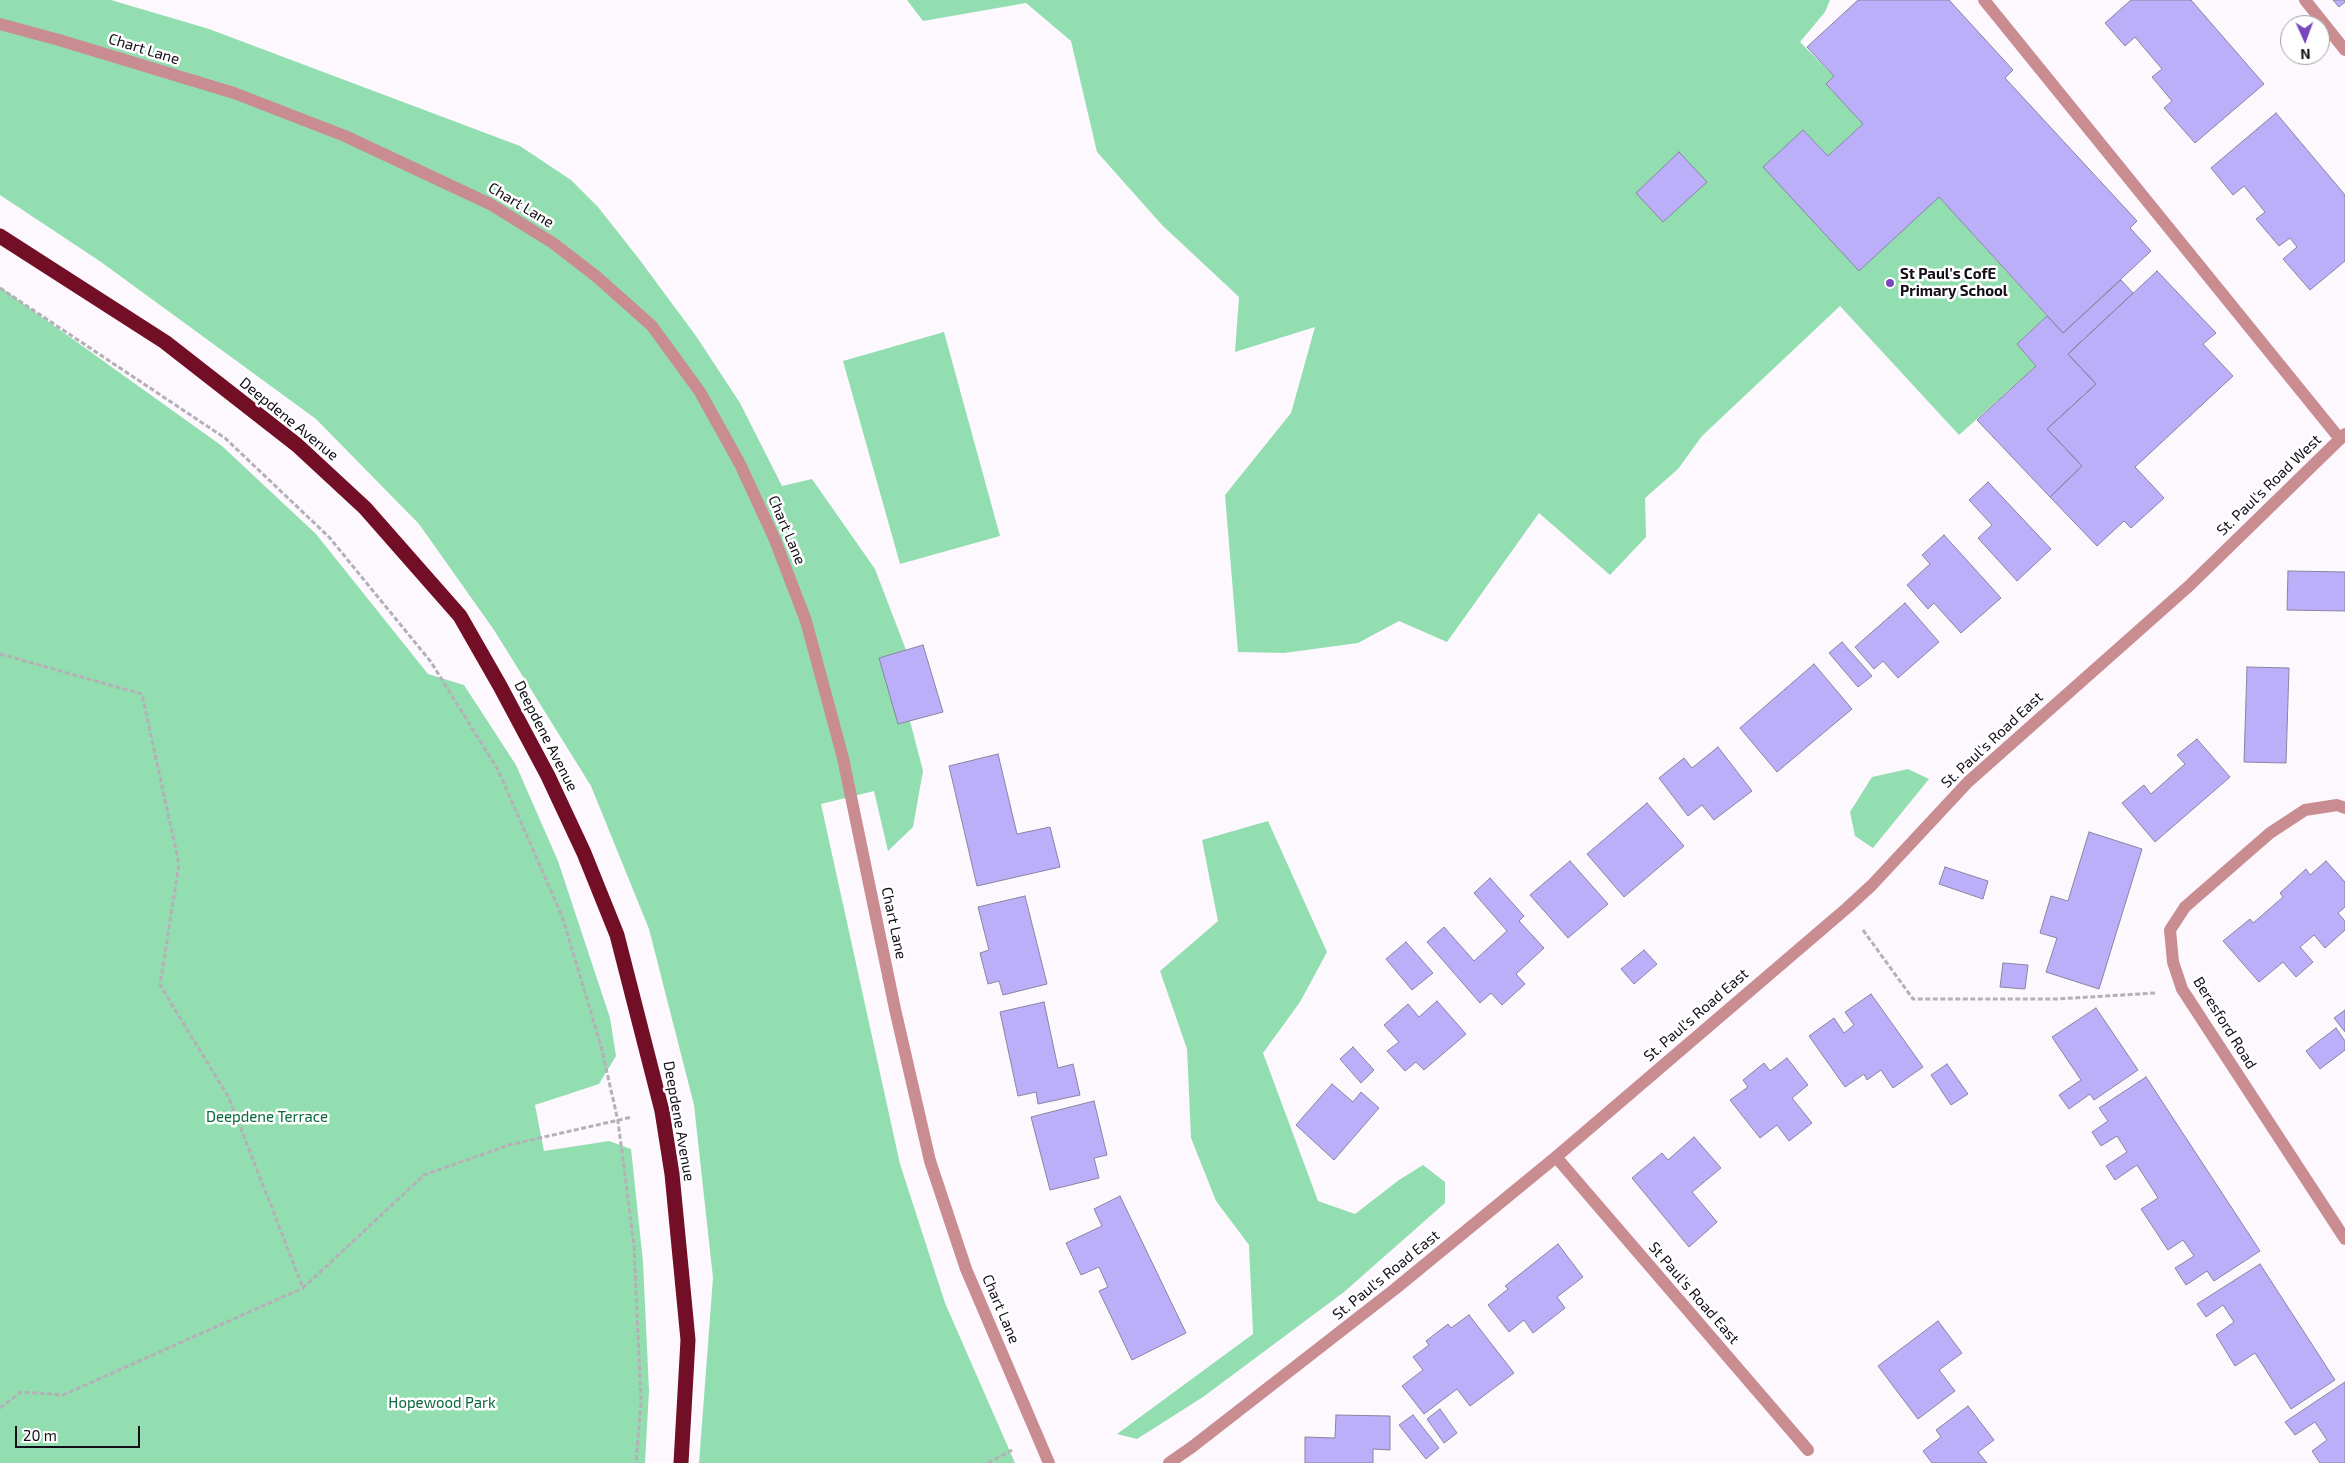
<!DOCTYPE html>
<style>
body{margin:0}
#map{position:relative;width:2345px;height:1463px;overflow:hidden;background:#fcf8fe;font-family:"Exo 2",sans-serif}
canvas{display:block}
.north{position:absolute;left:2280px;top:15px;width:50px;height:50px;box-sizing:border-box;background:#fff;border:1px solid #a19fa2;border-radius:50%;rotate:178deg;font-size:14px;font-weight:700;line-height:20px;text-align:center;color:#130e17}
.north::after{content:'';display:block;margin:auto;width:18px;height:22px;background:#7b47bf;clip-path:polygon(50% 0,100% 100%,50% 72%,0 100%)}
.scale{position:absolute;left:15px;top:1426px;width:125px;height:22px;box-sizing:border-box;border:2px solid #130e17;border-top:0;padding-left:6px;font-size:15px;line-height:18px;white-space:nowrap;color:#130e17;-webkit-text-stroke:4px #fff;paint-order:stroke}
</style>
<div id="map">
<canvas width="2345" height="1463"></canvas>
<div class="north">N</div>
<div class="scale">20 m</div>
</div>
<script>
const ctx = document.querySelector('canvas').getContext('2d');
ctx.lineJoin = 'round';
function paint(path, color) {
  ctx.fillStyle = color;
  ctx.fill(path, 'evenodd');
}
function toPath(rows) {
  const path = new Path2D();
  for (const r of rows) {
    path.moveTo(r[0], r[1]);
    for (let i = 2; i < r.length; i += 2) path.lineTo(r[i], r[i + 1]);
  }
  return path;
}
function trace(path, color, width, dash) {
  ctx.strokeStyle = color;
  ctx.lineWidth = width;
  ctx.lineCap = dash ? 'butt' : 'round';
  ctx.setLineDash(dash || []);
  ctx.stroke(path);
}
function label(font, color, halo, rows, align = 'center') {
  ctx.font = font + ' "Exo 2",sans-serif';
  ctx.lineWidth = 5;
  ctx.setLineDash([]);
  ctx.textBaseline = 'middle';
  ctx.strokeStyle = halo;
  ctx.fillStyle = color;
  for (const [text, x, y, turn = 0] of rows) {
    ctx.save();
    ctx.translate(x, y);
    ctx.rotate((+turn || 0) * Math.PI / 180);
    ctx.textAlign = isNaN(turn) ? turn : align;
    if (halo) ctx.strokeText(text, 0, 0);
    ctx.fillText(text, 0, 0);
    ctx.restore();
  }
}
paint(toPath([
 [0,0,111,0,209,29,520,146,571,180,598,207,639,259,696,336,740,403,782,486,812,479,875,569,906,650,898,724,910,721,923,771,913,827,888,851,874,791,821,804,900,1164,945,1303,1015,1463,699,1463,713,1278,694,1105,649,929,591,786,494,630,419,524,316,419,101,262,0,195],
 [907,0,1830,0,1825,12,1800,42,1834,76,1826,84,1863,124,1828,156,1803,130,1764,167,1939,197,2047,316,2017,344,2036,366,1959,435,1840,306,1702,436,1678,469,1645,498,1646,537,1610,575,1539,513,1447,642,1399,621,1358,643,1284,653,1238,652,1225,495,1291,413,1315,327,1235,352,1239,297,1162,225,1097,152,1071,41,1026,3,923,21],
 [0,287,222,446,316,534,428,674,464,685,516,765,558,861,610,1018,616,1056,599,1084,535,1105,544,1151,609,1141,631,1149,643,1262,649,1391,645,1463,0,1463],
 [944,332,1000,536,900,564,843,361],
 [1908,769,1929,779,1873,848,1855,836,1850,812,1872,777],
 [1268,821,1327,952,1300,1002,1263,1053,1318,1201,1355,1214,1399,1180,1423,1165,1445,1182,1445,1203,1344,1292,1203,1397,1137,1439,1117,1434,1253,1334,1249,1245,1216,1201,1191,1138,1187,1049,1160,971,1218,921,1202,840]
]), '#93deb0');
const building = toPath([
 [1858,0,1949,0,2013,70,2005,78,2137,221,2130,228,2151,251,2063,333,1939,197,1859,271,1763,167,1803,130,1828,156,1863,124,1826,84,1834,76,1807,47,1858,0],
 [2131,0,2191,0,2264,84,2195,143,2164,108,2172,101,2152,77,2162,69,2135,37,2125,46,2105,23,2131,0],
 [2333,0,2345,0,2345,2,2339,7,2333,0],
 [2276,113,2345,195,2345,261,2310,290,2283,259,2297,247,2290,238,2279,246,2256,219,2265,212,2244,186,2233,195,2211,168,2276,113],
 [1679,152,1707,182,1663,222,1636,193,1679,152],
 [2157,271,2216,333,2203,344,2233,376,2135,467,2164,498,2131,528,2124,521,2097,546,2050,497,2082,466,2047,429,2096,384,2068,354,2157,271],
 [2121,280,2133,293,2068,354,2096,384,2047,429,2082,466,2050,497,1977,420,2036,366,2017,344,2047,316,2063,333,2121,280],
 [1988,482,2051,549,2017,581,1978,538,1992,525,1969,500,1988,482],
 [1944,535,2001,598,1961,633,1934,603,1928,609,1907,585,1930,564,1922,555,1944,535],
 [2288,571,2345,572,2345,611,2287,610,2288,571],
 [1905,603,1939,642,1898,678,1883,661,1874,669,1855,647,1905,603],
 [1842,642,1872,676,1858,687,1829,653,1842,642],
 [923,645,943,712,898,724,879,658,923,645],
 [1814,664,1852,709,1777,772,1740,728,1814,664],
 [2247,667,2289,668,2286,763,2244,762,2247,667],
 [2197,739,2230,777,2155,842,2122,803,2144,785,2151,794,2185,764,2177,755,2197,739],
 [1718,747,1752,791,1714,820,1702,805,1688,816,1659,778,1684,758,1692,768,1718,747],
 [998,754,1017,834,1050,827,1060,867,977,886,949,766,998,754],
 [1647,803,1684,846,1624,897,1587,854,1647,803],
 [2089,832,2142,849,2099,989,2046,972,2057,938,2040,933,2051,896,2068,901,2089,832],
 [1570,861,1608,904,1568,938,1530,895,1570,861],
 [2326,861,2345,882,2345,907,2338,913,2345,921,2345,930,2325,948,2314,935,2300,947,2313,962,2296,977,2283,962,2259,982,2223,941,2250,919,2253,923,2259,918,2283,897,2280,893,2306,869,2310,875,2326,861],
 [1945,867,1988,881,1983,899,1939,884,1945,867],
 [1490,878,1524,916,1519,921,1544,948,1516,974,1525,984,1502,1005,1491,993,1480,1003,1427,942,1444,927,1474,961,1507,931,1474,893,1490,878],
 [1025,896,1047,984,1003,995,999,981,988,984,980,953,989,950,978,907,1025,896],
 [1406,942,1433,973,1412,990,1386,959,1406,942],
 [1644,950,1657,964,1634,984,1621,969,1644,950],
 [2003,963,2028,965,2025,989,2000,987,2003,963],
 [1871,994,1923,1067,1893,1088,1881,1070,1867,1080,1864,1074,1845,1087,1809,1036,1834,1018,1844,1033,1854,1025,1845,1012,1871,994],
 [1437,1001,1466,1034,1424,1070,1416,1062,1405,1071,1387,1051,1399,1042,1384,1025,1408,1004,1419,1017,1437,1001],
 [1044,1002,1058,1068,1073,1064,1080,1095,1038,1104,1036,1092,1018,1096,1000,1012,1044,1002],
 [2096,1008,2138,1070,2094,1100,2090,1094,2069,1109,2059,1095,2081,1080,2052,1037,2096,1008],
 [2345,1010,2345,1032,2334,1018,2345,1010],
 [2336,1028,2345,1041,2345,1050,2320,1069,2306,1051,2336,1028],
 [1353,1047,1374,1070,1361,1083,1340,1059,1353,1047],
 [1787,1058,1808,1085,1792,1098,1812,1123,1789,1141,1777,1125,1760,1138,1730,1100,1748,1087,1743,1080,1764,1063,1770,1071,1787,1058],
 [1947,1064,1968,1094,1951,1105,1931,1075,1947,1064],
 [2146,1077,2260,1251,2214,1281,2207,1271,2186,1285,2175,1268,2194,1256,2183,1240,2168,1250,2141,1209,2158,1198,2155,1193,2137,1165,2115,1180,2106,1166,2127,1152,2117,1136,2101,1146,2092,1132,2108,1121,2099,1108,2146,1077],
 [1332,1084,1353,1102,1361,1092,1379,1108,1334,1160,1296,1125,1332,1084],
 [1094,1101,1107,1155,1094,1158,1099,1178,1050,1190,1031,1117,1094,1101],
 [1694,1137,1721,1168,1692,1192,1717,1222,1689,1247,1632,1178,1662,1153,1668,1160,1694,1137],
 [1120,1196,1186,1333,1132,1360,1099,1291,1108,1287,1099,1267,1081,1275,1066,1243,1102,1226,1094,1209,1120,1196],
 [1558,1244,1583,1277,1557,1297,1565,1308,1533,1333,1524,1320,1509,1332,1488,1305,1508,1289,1505,1286,1558,1244],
 [2260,1264,2335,1380,2291,1409,2255,1353,2235,1366,2216,1335,2234,1322,2223,1305,2206,1317,2197,1304,2260,1264],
 [1469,1315,1514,1373,1470,1406,1457,1389,1424,1414,1402,1386,1423,1370,1413,1357,1429,1345,1426,1341,1448,1324,1451,1328,1469,1315],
 [1938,1321,1962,1353,1939,1370,1955,1391,1918,1419,1878,1366,1938,1321],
 [2345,1382,2345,1463,2320,1463,2312,1451,2327,1440,2315,1422,2295,1435,2285,1422,2345,1382],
 [1968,1406,1994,1440,1978,1452,1987,1463,1932,1463,1923,1451,1941,1437,1936,1430,1968,1406],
 [1440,1409,1457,1433,1444,1443,1427,1419,1440,1409],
 [1336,1415,1390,1416,1390,1450,1373,1449,1373,1463,1305,1463,1305,1437,1335,1438,1336,1415],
 [1413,1415,1439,1448,1426,1459,1399,1425,1413,1415]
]);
paint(building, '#baaff8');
trace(building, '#8885a0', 1);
trace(toPath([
 [0,288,225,438,329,537,431,662,498,770,562,916,601,1046,618,1121,634,1246,641,1402,636,1463],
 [0,654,142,694,179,864,160,985,229,1098,303,1288,424,1175,509,1145,632,1117],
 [1863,930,1913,999,2057,999,2155,993],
 [0,1408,21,1392,63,1395,303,1288],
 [988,1463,1012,1450]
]), '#b5b0b7', 3, [5, 2.5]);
trace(toPath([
 [1984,0,2340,439]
]), '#c98d91', 12);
trace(toPath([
 [2305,0,2345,50],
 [0,24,59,40,234,93,345,136,490,204,553,243,597,277,652,326,700,392,740,464,775,540,806,621,843,758,895,1009,930,1161,966,1269,1049,1463],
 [2345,808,2337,805,2305,810,2270,833,2185,907,2170,930,2173,962,2182,989,2345,1239],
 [1556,1157,1808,1450],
 [1169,1463,1192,1447,1395,1289,1556,1157,1847,908,1872,885,1968,782,2189,586,2345,434]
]), '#c98d91', 12);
trace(toPath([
 [0,236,165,342,297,445,365,508,460,616,500,686,548,776,584,853,617,935,662,1111,672,1174,688,1340,681,1463]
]), '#720f26', 15);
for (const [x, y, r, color] of [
 [1890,283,5,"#7b47bf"]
]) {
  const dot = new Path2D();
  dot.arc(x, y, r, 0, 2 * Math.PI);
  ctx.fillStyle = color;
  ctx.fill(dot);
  trace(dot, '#fff', 2);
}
label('15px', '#130e17', '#fff', [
 ["Chart Lane",144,49,17],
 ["Chart Lane",521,205,31],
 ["Deepdene Avenue",289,419,39],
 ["St. Paul's Road West",2269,485,-44],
 ["Chart Lane",787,530,67],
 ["Deepdene Avenue",546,736,63],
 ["St. Paul's Road East",1992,740,-43],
 ["Chart Lane",894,923,78],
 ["St. Paul's Road East",1696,1015,-41],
 ["Beresford Road",2225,1023,58],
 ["Deepdene Avenue",679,1121,80],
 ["St. Paul's Road East",1386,1275,-39],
 ["St Paul's Road East",1694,1293,49],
 ["Chart Lane",1001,1309,67]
]);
label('bold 15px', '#130e17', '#fff', [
 ["St Paul's CofE",1900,274],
 ["Primary School",1900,291]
], 'left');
label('15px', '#09683d', '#fff', [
 ["Deepdene Terrace",267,1117],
 ["Hopewood Park",442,1403]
]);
</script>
